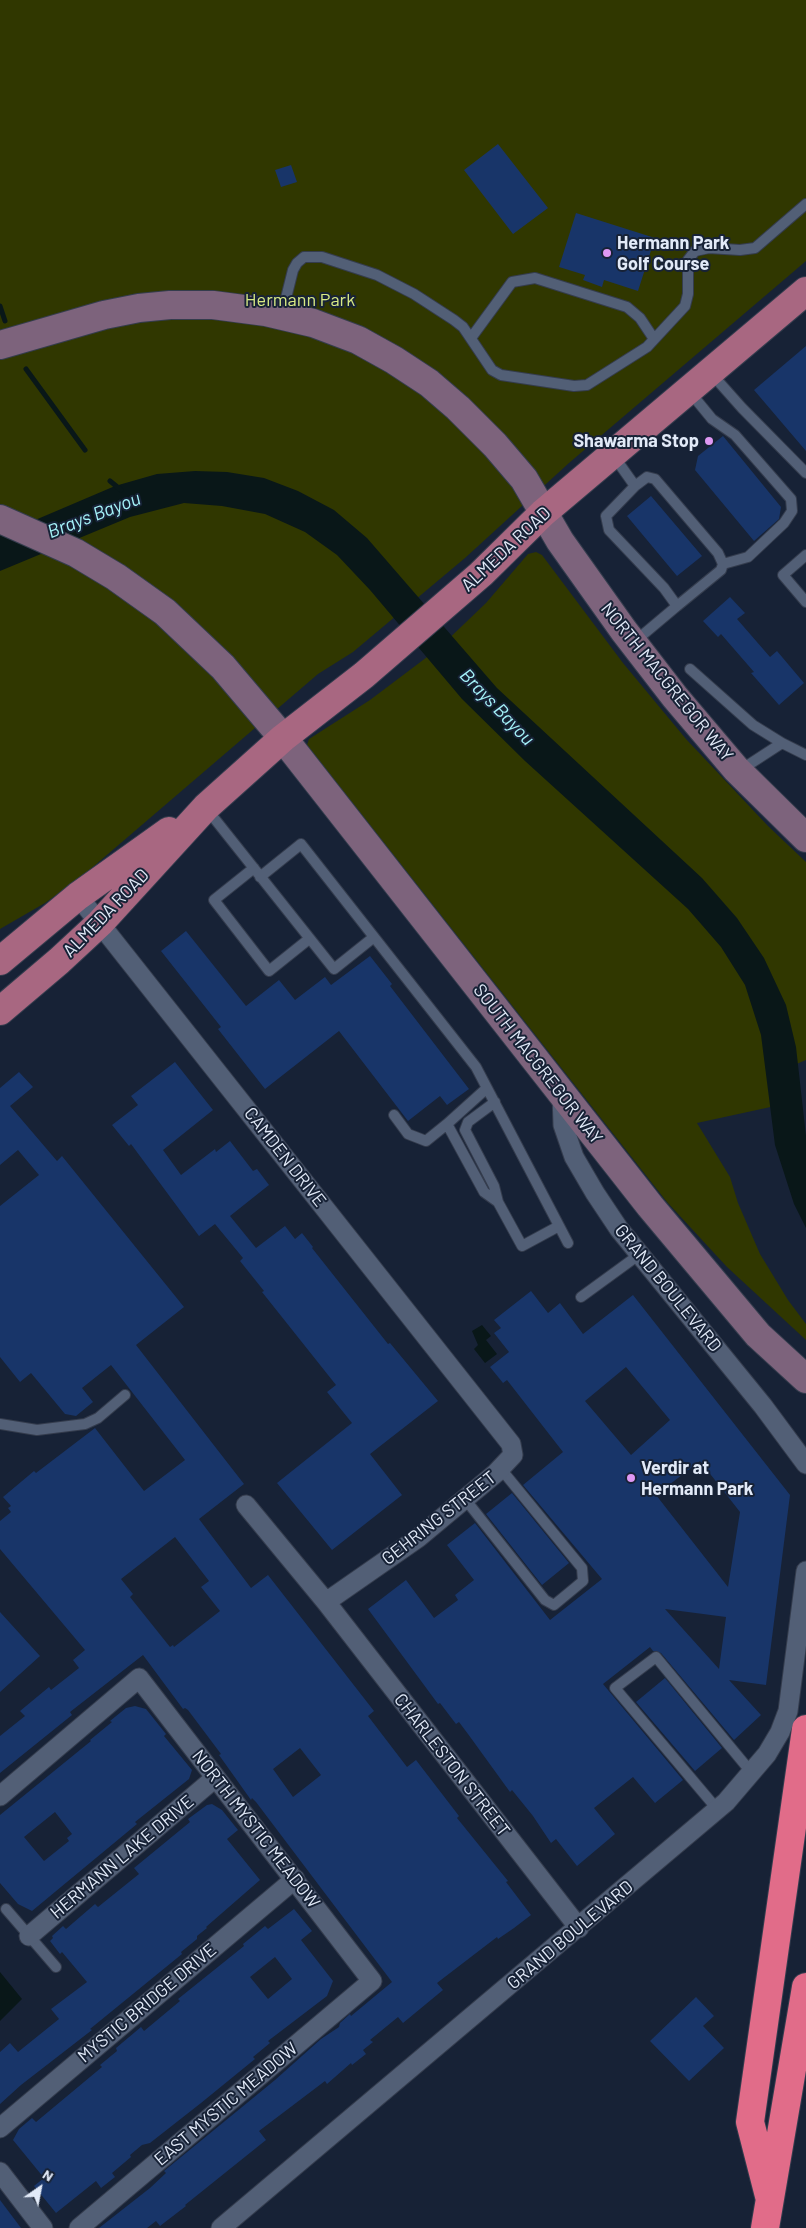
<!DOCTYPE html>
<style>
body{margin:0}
#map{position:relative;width:806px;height:2228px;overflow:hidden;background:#172236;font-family:Barlow,sans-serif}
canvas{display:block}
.north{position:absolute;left:15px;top:2163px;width:50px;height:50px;-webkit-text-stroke:4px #172236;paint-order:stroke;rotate:33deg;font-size:14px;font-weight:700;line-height:20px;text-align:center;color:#e2eaf8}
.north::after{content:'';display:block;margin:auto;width:18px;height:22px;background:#e2eaf8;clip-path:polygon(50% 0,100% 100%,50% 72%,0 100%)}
</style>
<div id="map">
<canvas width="806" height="2228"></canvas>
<div class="north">N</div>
</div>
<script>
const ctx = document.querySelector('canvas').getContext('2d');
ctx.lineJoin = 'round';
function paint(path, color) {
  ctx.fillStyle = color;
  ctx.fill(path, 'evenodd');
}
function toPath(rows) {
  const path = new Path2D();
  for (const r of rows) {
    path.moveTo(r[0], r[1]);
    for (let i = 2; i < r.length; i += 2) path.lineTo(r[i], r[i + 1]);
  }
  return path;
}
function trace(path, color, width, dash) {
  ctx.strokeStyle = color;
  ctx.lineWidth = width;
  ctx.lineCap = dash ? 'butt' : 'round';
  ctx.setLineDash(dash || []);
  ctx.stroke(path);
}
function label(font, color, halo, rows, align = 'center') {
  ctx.font = font + ' Barlow,sans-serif';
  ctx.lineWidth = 4;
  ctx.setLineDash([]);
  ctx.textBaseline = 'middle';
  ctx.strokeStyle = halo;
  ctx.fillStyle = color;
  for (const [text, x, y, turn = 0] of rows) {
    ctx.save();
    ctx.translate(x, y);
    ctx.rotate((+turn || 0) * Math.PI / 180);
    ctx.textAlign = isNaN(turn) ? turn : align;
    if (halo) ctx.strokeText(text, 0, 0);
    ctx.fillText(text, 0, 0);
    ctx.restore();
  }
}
paint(toPath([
 [0,0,806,0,806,261,569,463,465,558,353,652,318,674,80,878,45,903,0,929],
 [536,552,542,555,623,663,686,739,768,826,806,862,806,1060,787,1068,789,1103,697,1123,730,1177,738,1203,760,1254,788,1300,806,1324,806,1340,727,1267,667,1202,307,745,309,739,370,700,439,648,486,603,528,554]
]), '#303700');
paint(toPath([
 [195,471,227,472,264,478,298,491,334,510,367,538,497,688,702,878,737,918,764,958,786,1005,796,1047,806,1136,806,1228,794,1204,775,1145,761,1035,745,985,721,947,688,909,525,761,462,699,370,590,337,555,305,532,265,514,222,506,184,503,130,517,0,571,0,535,115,486,157,474],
 [482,1325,491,1336,486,1340,497,1354,485,1363,474,1349,478,1345,472,1331],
 [0,1972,22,1999,0,2021]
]), '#091718');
trace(toPath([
 [0,306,5,321],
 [26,369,85,450],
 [110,481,121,490]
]), '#091718', 5);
paint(toPath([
 [498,144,548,208,513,234,464,170],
 [291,165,297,182,281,187,275,170],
 [576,213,655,238,638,291,604,280,602,287,583,280,585,275,559,267],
 [806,346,806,451,754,390],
 [723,436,781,507,779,519,754,541,695,470,698,456],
 [651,496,702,556,677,576,627,516],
 [730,597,745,613,737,619,770,657,777,651,804,683,779,705,751,673,754,672,721,634,718,637,703,621],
 [186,931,246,1006,279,980,295,1000,325,977,331,985,370,956,392,984,390,986,469,1089,447,1105,440,1096,408,1121,339,1031,265,1089,218,1029,221,1027,161,951],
 [175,1062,213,1110,163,1150,181,1175,215,1149,216,1152,230,1141,253,1171,257,1169,269,1185,230,1216,256,1248,285,1226,295,1239,302,1233,313,1247,312,1248,388,1344,390,1343,438,1401,370,1454,402,1495,332,1550,277,1483,352,1423,327,1392,336,1385,262,1292,264,1291,240,1261,243,1258,215,1224,199,1236,131,1144,129,1146,112,1125,138,1105,131,1096],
 [19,1072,33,1087,10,1106,57,1161,62,1156,184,1307,136,1345,244,1484,199,1519,251,1588,268,1575,374,1711,368,1716,407,1767,416,1760,459,1816,457,1818,508,1881,506,1882,531,1915,514,1928,498,1939,497,1937,437,1983,443,1990,403,2023,398,2017,370,2040,373,2042,363,2050,366,2054,352,2065,351,2063,327,2084,325,2081,259,2131,266,2140,185,2205,186,2206,160,2226,156,2221,147,2228,99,2228,150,2188,166,2173,164,2171,275,2080,321,2039,339,2027,340,2023,350,2014,351,2016,392,1982,256,1802,252,1798,251,1800,219,1755,221,1754,188,1710,185,1708,183,1709,143,1655,70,1712,72,1715,0,1773,0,1736,25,1716,20,1711,49,1687,51,1690,79,1668,73,1660,85,1650,0,1549,0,1521,11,1512,8,1508,11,1506,3,1497,34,1471,36,1473,95,1428,144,1491,185,1460,111,1365,82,1388,93,1402,76,1416,65,1414,31,1373,20,1382,0,1357,0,1206,39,1175,18,1150,0,1165,0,1088],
 [175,1537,209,1581,201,1587,220,1611,174,1647,173,1645,170,1647,130,1597,133,1594,121,1579],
 [300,1748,321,1775,293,1797,273,1769],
 [531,1291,548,1313,560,1303,583,1334,633,1295,790,1495,766,1685,729,1680,761,1715,734,1740,661,1653,653,1651,650,1647,603,1684,683,1780,655,1803,633,1777,594,1808,615,1834,577,1866,556,1839,551,1843,533,1816,512,1790,510,1792,468,1734,459,1722,456,1724,440,1703,438,1704,368,1609,406,1580,434,1618,458,1600,455,1595,474,1580,447,1545,475,1523,550,1620,602,1579,523,1485,563,1452,507,1380,503,1383,490,1367,509,1352,494,1333,501,1328,494,1320],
 [626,1367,670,1420,631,1455,585,1401],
 [700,1461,740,1512,728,1587,656,1495],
 [665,1609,726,1617,719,1669],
 [512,1493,569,1563,542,1585,486,1514],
 [0,1612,40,1656,0,1692],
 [665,1678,722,1748,695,1771,636,1702],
 [135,1706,146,1709,166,1734,164,1736,192,1770,189,1779,135,1822,137,1824,32,1911,18,1904,0,1883,0,1815,91,1741,90,1740,112,1722,110,1721,126,1708],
 [55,1812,72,1834,67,1838,69,1841,44,1861,24,1837],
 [212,1804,222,1810,238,1830,227,1839,260,1880,206,1927,207,1928,197,1936,197,1939,181,1952,182,1954,90,2029,92,2030,21,2085,0,2104,0,2052,10,2043,18,2052,59,2019,51,2009,87,1982,62,1952,60,1954,50,1941,53,1938,52,1936,63,1926,66,1929,95,1904,98,1907,139,1874,134,1868,190,1822,188,1819,207,1805],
 [294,1909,312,1931,301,1940,333,1981,327,1996,268,2041,270,2043,253,2057,255,2059,201,2103,150,2143,142,2145,130,2155,131,2157,112,2173,115,2177,101,2188,96,2181,56,2213,34,2186,44,2178,13,2140,19,2129,32,2118,36,2122,102,2067,100,2065,117,2051,116,2048,141,2027,144,2031,180,2001,178,1999,244,1946,243,1944,265,1926,268,1929],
 [275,1957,292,1979,268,1999,250,1977],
 [696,1997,714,2016,703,2026,724,2048,689,2081,650,2041],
 [0,2200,21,2228,0,2228]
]), '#183569');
const service = toPath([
 [282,314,293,270,297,263,304,257,322,257,377,275,414,294,454,320,463,327,492,370,501,375,574,386,587,385,647,347,685,306,688,294,688,260,695,251,709,248,740,250,755,248,806,204],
 [471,338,512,282,535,278,627,307,640,318,654,339],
 [710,372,742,408,806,473],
 [689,391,712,419,735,435,791,499,792,511,784,523,748,557,723,564],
 [613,455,635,486,606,516,609,530,664,588,677,606,633,643],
 [635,486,647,477,655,479,718,553,723,564,721,570,677,606],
 [806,555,783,575,806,602],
 [690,669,753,725,782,743],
 [739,771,782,743,806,755],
 [206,808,334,969,374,937],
 [254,868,214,900,269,971,309,939],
 [260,877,301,844,476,1067,568,1243],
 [487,1088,447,1124,484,1192,498,1202],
 [495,1102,468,1122,465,1130,494,1186,498,1202,522,1246,559,1226],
 [394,1115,408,1134,426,1141,447,1124],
 [581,1297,640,1254],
 [0,1424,37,1430,85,1424,98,1418,125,1395],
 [465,1499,545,1600,554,1605,583,1581,582,1568,501,1469],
 [717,1809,615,1688,656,1657,751,1772],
 [6,1909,56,1967]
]);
const minor = toPath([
 [78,896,511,1444,513,1455,496,1473,418,1538,326,1602],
 [562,1095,563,1125,574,1157,595,1193,619,1229,763,1406,806,1464],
 [246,1505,326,1602,579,1928],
 [0,1796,139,1678,372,1981,79,2228],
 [29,1936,215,1778],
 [0,2128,295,1879],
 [0,2172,43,2228],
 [221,2228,726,1802,767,1754,780,1732,788,1711,806,1571]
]);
const secondary = toPath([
 [0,345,104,315,139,308,170,305,213,305,266,312,313,323,358,340,394,360,429,383,458,408,495,445,524,479,560,541,624,631,675,697,736,769,806,838],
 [0,519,76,553,116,577,165,612,223,667,283,738,650,1206,758,1335,806,1379]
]);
const primary = toPath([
 [0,961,78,896,169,831],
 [0,1011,59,961,100,923,206,807,283,738,364,675,481,574,543,513,806,291]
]);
const motorway = toPath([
 [769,2196,750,2122,806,1729],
 [765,2228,806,1987]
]);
trace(service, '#343c4d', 12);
trace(minor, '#343c4d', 21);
trace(secondary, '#343c4d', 30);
trace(primary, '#343c4d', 30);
trace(motorway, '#343c4d', 30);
trace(service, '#525f76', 10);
trace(minor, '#525f76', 19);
trace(secondary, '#7d637c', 28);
trace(primary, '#a86781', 28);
trace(motorway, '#e16c89', 28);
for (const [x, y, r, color] of [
 [607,253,5,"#de98f3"],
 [709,441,5,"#de98f3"],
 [631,1478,5,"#de98f3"]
]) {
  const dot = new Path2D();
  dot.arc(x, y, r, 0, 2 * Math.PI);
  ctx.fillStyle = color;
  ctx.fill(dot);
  trace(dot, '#172236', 2);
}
label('bold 18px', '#e2eaf8', '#172236', [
 ["Hermann Park",617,243],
 ["Golf Course",617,264],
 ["Shawarma Stop",699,441,"right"],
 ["Verdir at",641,1468],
 ["Hermann Park",641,1489]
], 'left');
label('18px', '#d8ea85', '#172236', [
 ["Hermann Park",300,300]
]);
label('18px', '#e2eaf8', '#172236', [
 ["ALMEDA ROAD",506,549,-43],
 ["NORTH MACGREGOR WAY",667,682,51],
 ["ALMEDA ROAD",106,913,-46],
 ["SOUTH MACGREGOR WAY",538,1064,52],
 ["CAMDEN DRIVE",285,1157,52],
 ["GRAND BOULEVARD",668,1288,51],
 ["GEHRING STREET",439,1518,-38],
 ["CHARLESTON STREET",452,1765,52],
 ["NORTH MYSTIC MEADOW",256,1829,52],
 ["HERMANN LAKE DRIVE",122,1857,-40],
 ["GRAND BOULEVARD",570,1935,-40],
 ["MYSTIC BRIDGE DRIVE",147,2003,-40],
 ["EAST MYSTIC MEADOW",226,2104,-40]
]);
label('italic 19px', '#a5f3f9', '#172236', [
 ["Brays Bayou",94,515,-21],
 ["Brays Bayou",497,707,46]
]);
</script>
